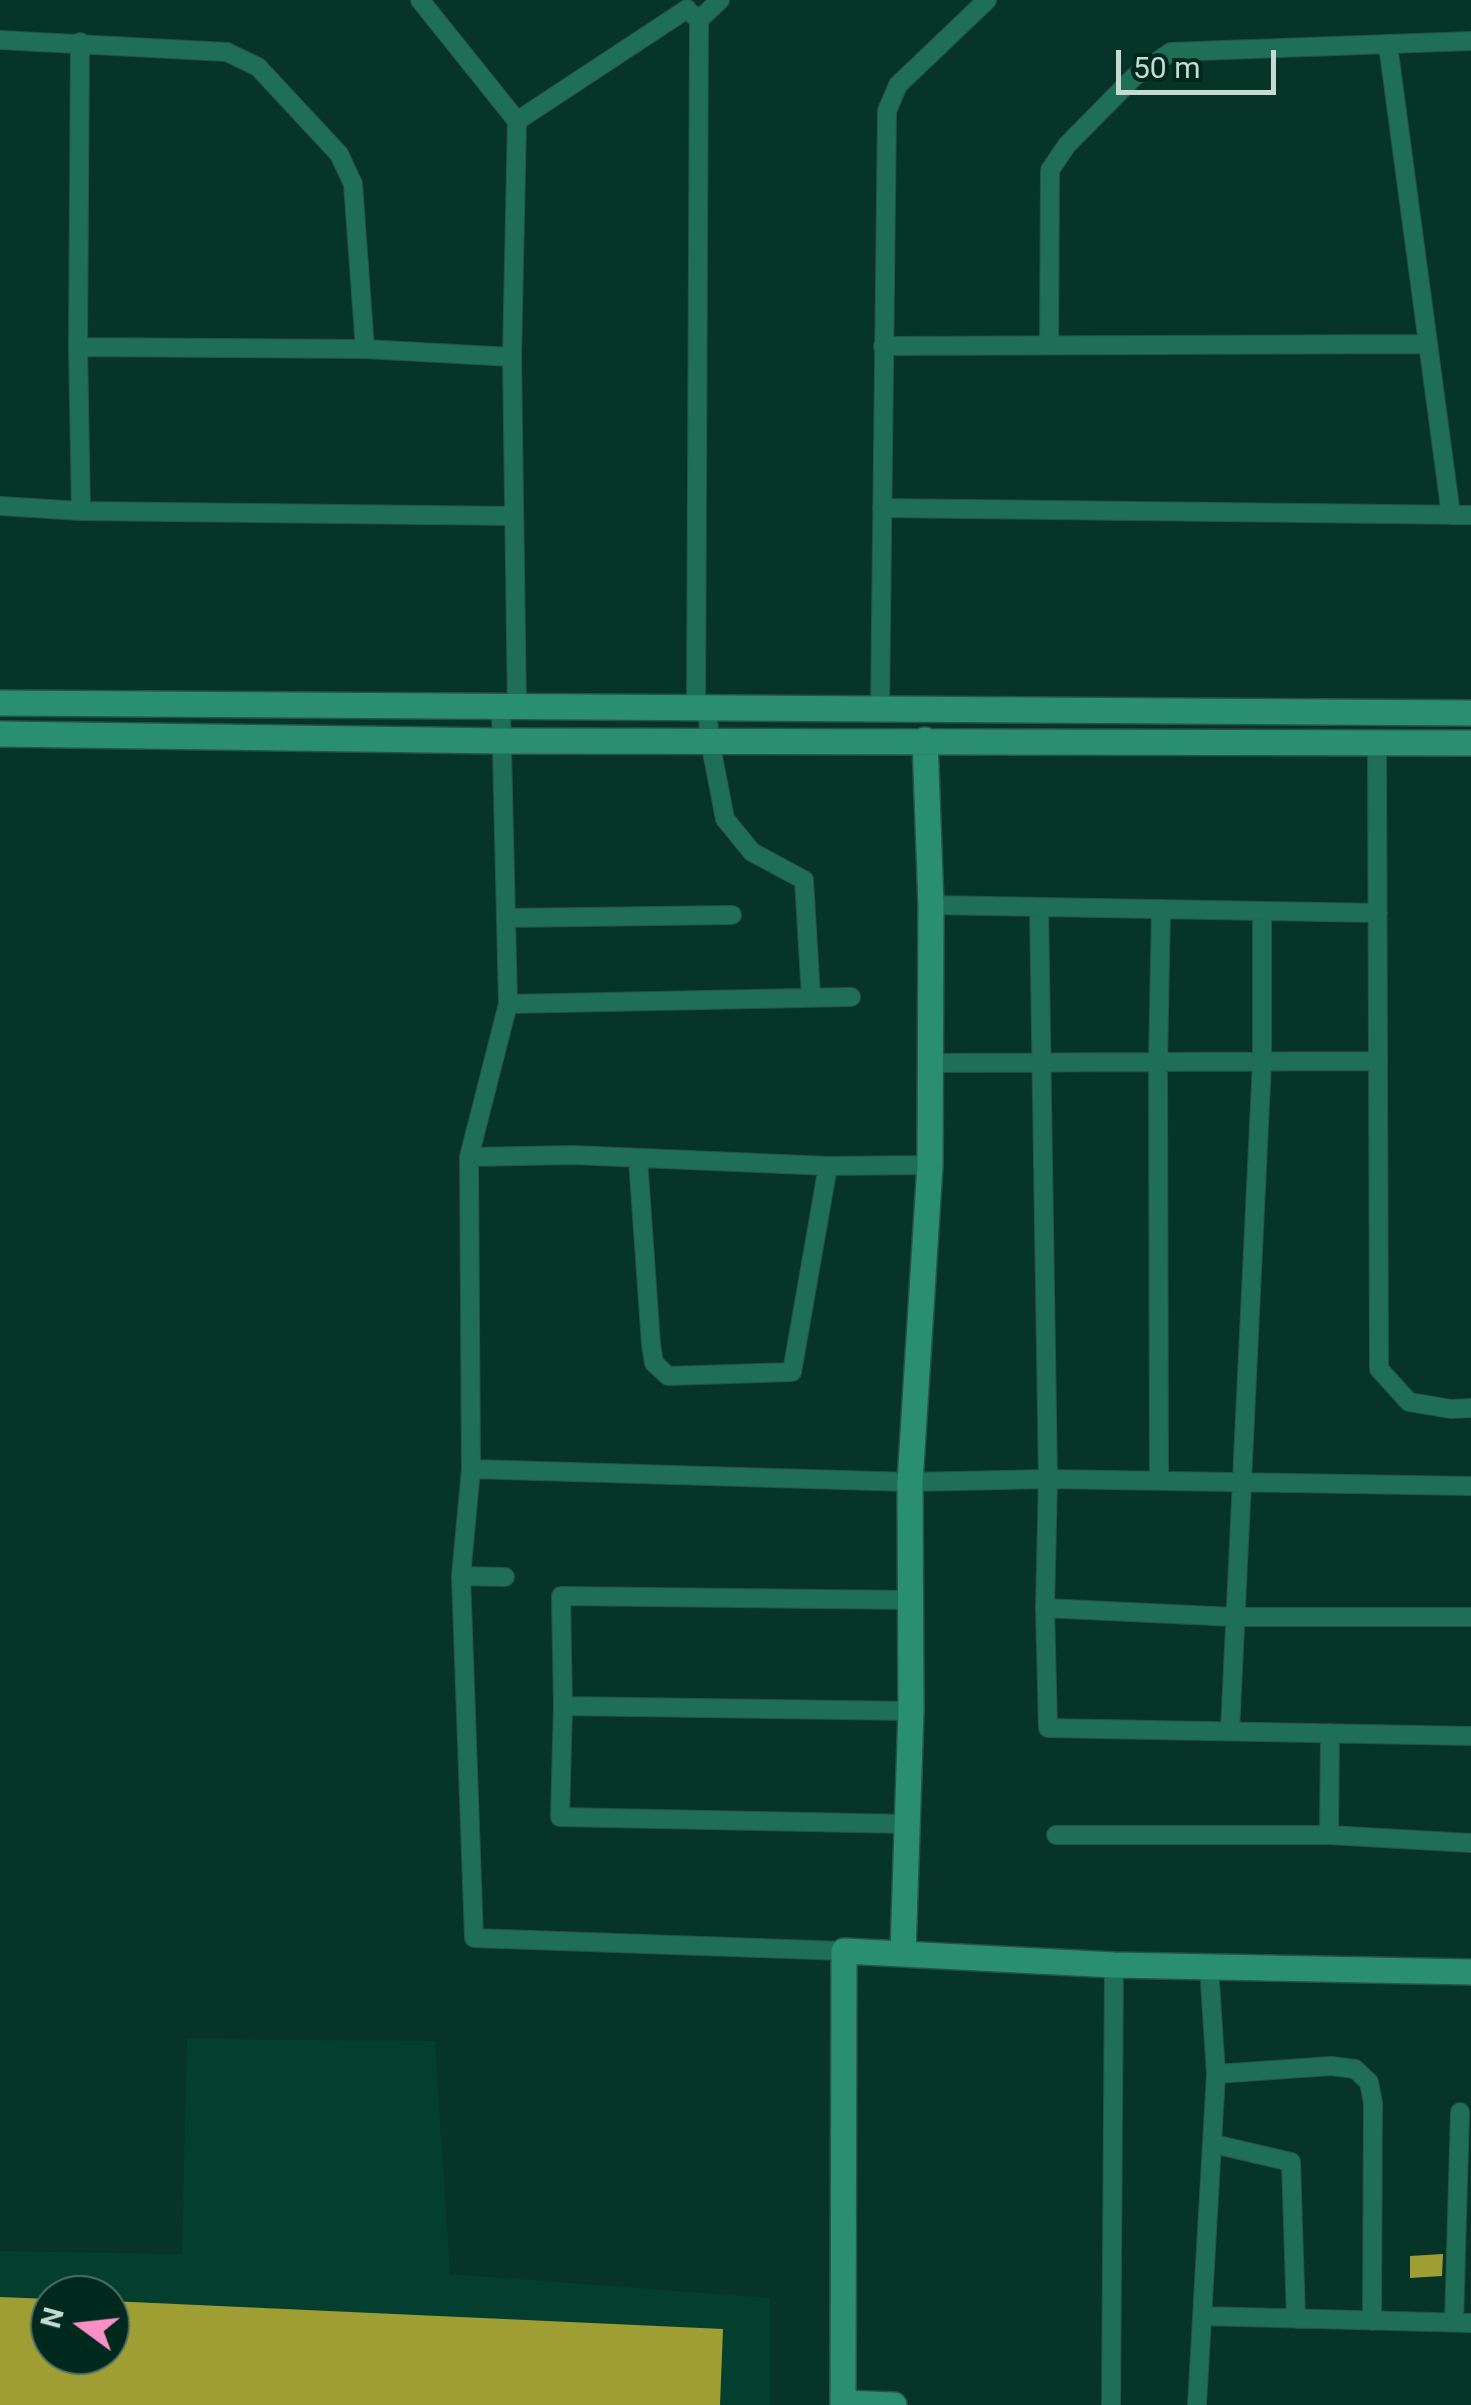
<!DOCTYPE html>
<style>
body{margin:0}
#map{position:relative;width:1471px;height:2405px;overflow:hidden;background:#063427;font-family:Roboto,sans-serif}
canvas{display:block}
.north{position:absolute;left:30px;top:2275px;width:100px;height:100px;box-sizing:border-box;background:#00291d;border:2px solid #4f7065;border-radius:50%;rotate:285deg;font-size:28px;font-weight:700;line-height:40px;text-align:center;color:#c5dbd2}
.north::after{content:'';display:block;margin:auto;width:35px;height:45px;background:#fa8fc6;clip-path:polygon(50% 0,100% 100%,50% 72%,0 100%)}
.scale{position:absolute;left:1116px;top:50px;width:160px;height:45px;box-sizing:border-box;border:5px solid #c5dbd2;border-top:0;padding-left:12px;font-size:30px;line-height:35px;white-space:nowrap;color:#c5dbd2;-webkit-text-stroke:8px #00291d;paint-order:stroke}
</style>
<div id="map">
<canvas width="1471" height="2405"></canvas>
<div class="north">N</div>
<div class="scale">50 m</div>
</div>
<script>
const ctx = document.querySelector('canvas').getContext('2d');
ctx.lineJoin = 'round';
function paint(path, color) {
  ctx.fillStyle = color;
  ctx.fill(path, 'evenodd');
}
function toPath(rows) {
  const path = new Path2D();
  for (const r of rows) {
    path.moveTo(r[0], r[1]);
    for (let i = 2; i < r.length; i += 2) path.lineTo(r[i], r[i + 1]);
  }
  return path;
}
function trace(path, color, width, dash) {
  ctx.strokeStyle = color;
  ctx.lineWidth = width;
  ctx.lineCap = dash ? 'butt' : 'round';
  ctx.setLineDash(dash || []);
  ctx.stroke(path);
}
paint(toPath([
 [187,2039,435,2041,450,2274,770,2298,770,2405,0,2405,0,2251,182,2254],
 [50,2295,110,2295,110,2355,50,2355]
]), '#043e2f');
paint(toPath([
 [1443,2254,1442,2276,1410,2278,1410,2256],
 [0,2297,50,2299,50,2355,110,2355,110,2301,723,2329,720,2405,0,2405]
]), '#9f9e32');
const street = toPath([
 [420,0,517,121,512,357,517,709],
 [691,13,699,20,720,0],
 [0,40,227,52,258,67,339,154,353,184,365,349],
 [80,42,78,347,81,511],
 [1388,45,1451,515],
 [517,121,687,9],
 [1049,345,1050,170,1067,145,1134,77,1171,52,1471,41],
 [883,346,1427,344],
 [78,347,365,349,512,357],
 [0,506,81,511,513,516],
 [882,508,1471,515],
 [501,708,508,1004,469,1157,471,1469,461,1576,474,1938,844,1951],
 [696,709,699,20],
 [707,709,710,741,725,819,752,852,804,880,811,997],
 [880,709,887,111,898,85,987,0],
 [1377,744,1379,1369,1409,1402,1451,1409,1471,1408],
 [931,905,1378,913],
 [1039,907,1048,1479,1045,1608,1048,1728,1471,1736],
 [506,918,732,915],
 [508,1004,851,997],
 [930,1063,1377,1061],
 [469,1157,573,1155,828,1166,930,1165],
 [638,1159,651,1344,654,1363,668,1376,792,1372,828,1166],
 [471,1469,910,1482,1048,1479,1471,1486],
 [1159,1481,1158,1062,1161,909],
 [461,1576,505,1577],
 [911,1600,561,1596,563,1706,911,1711],
 [1045,1608,1234,1617,1471,1617],
 [563,1706,560,1817,907,1824],
 [1230,1731,1262,1062,1262,912],
 [1056,1835,1329,1835,1471,1843],
 [1329,1835,1330,1733],
 [1216,2074,1331,2066,1355,2069,1369,2082,1373,2103,1372,2321],
 [1214,2144,1291,2162,1296,2319],
 [1202,2316,1471,2323],
 [1454,2323,1460,2112],
 [1111,2405,1114,1965],
 [1197,2405,1216,2074,1209,1967]
]);
const secondary = toPath([
 [0,703,1471,713],
 [0,734,502,741,1471,743],
 [903,1952,911,1711,910,1482,930,1165,931,905,925,740],
 [843,2403,894,2405],
 [843,2405,844,1951,1114,1965,1471,1972]
]);
trace(street, '#285246', 20);
trace(secondary, '#285246', 28);
trace(street, '#1f6e56', 18);
trace(secondary, '#2a8e70', 25);
</script>
